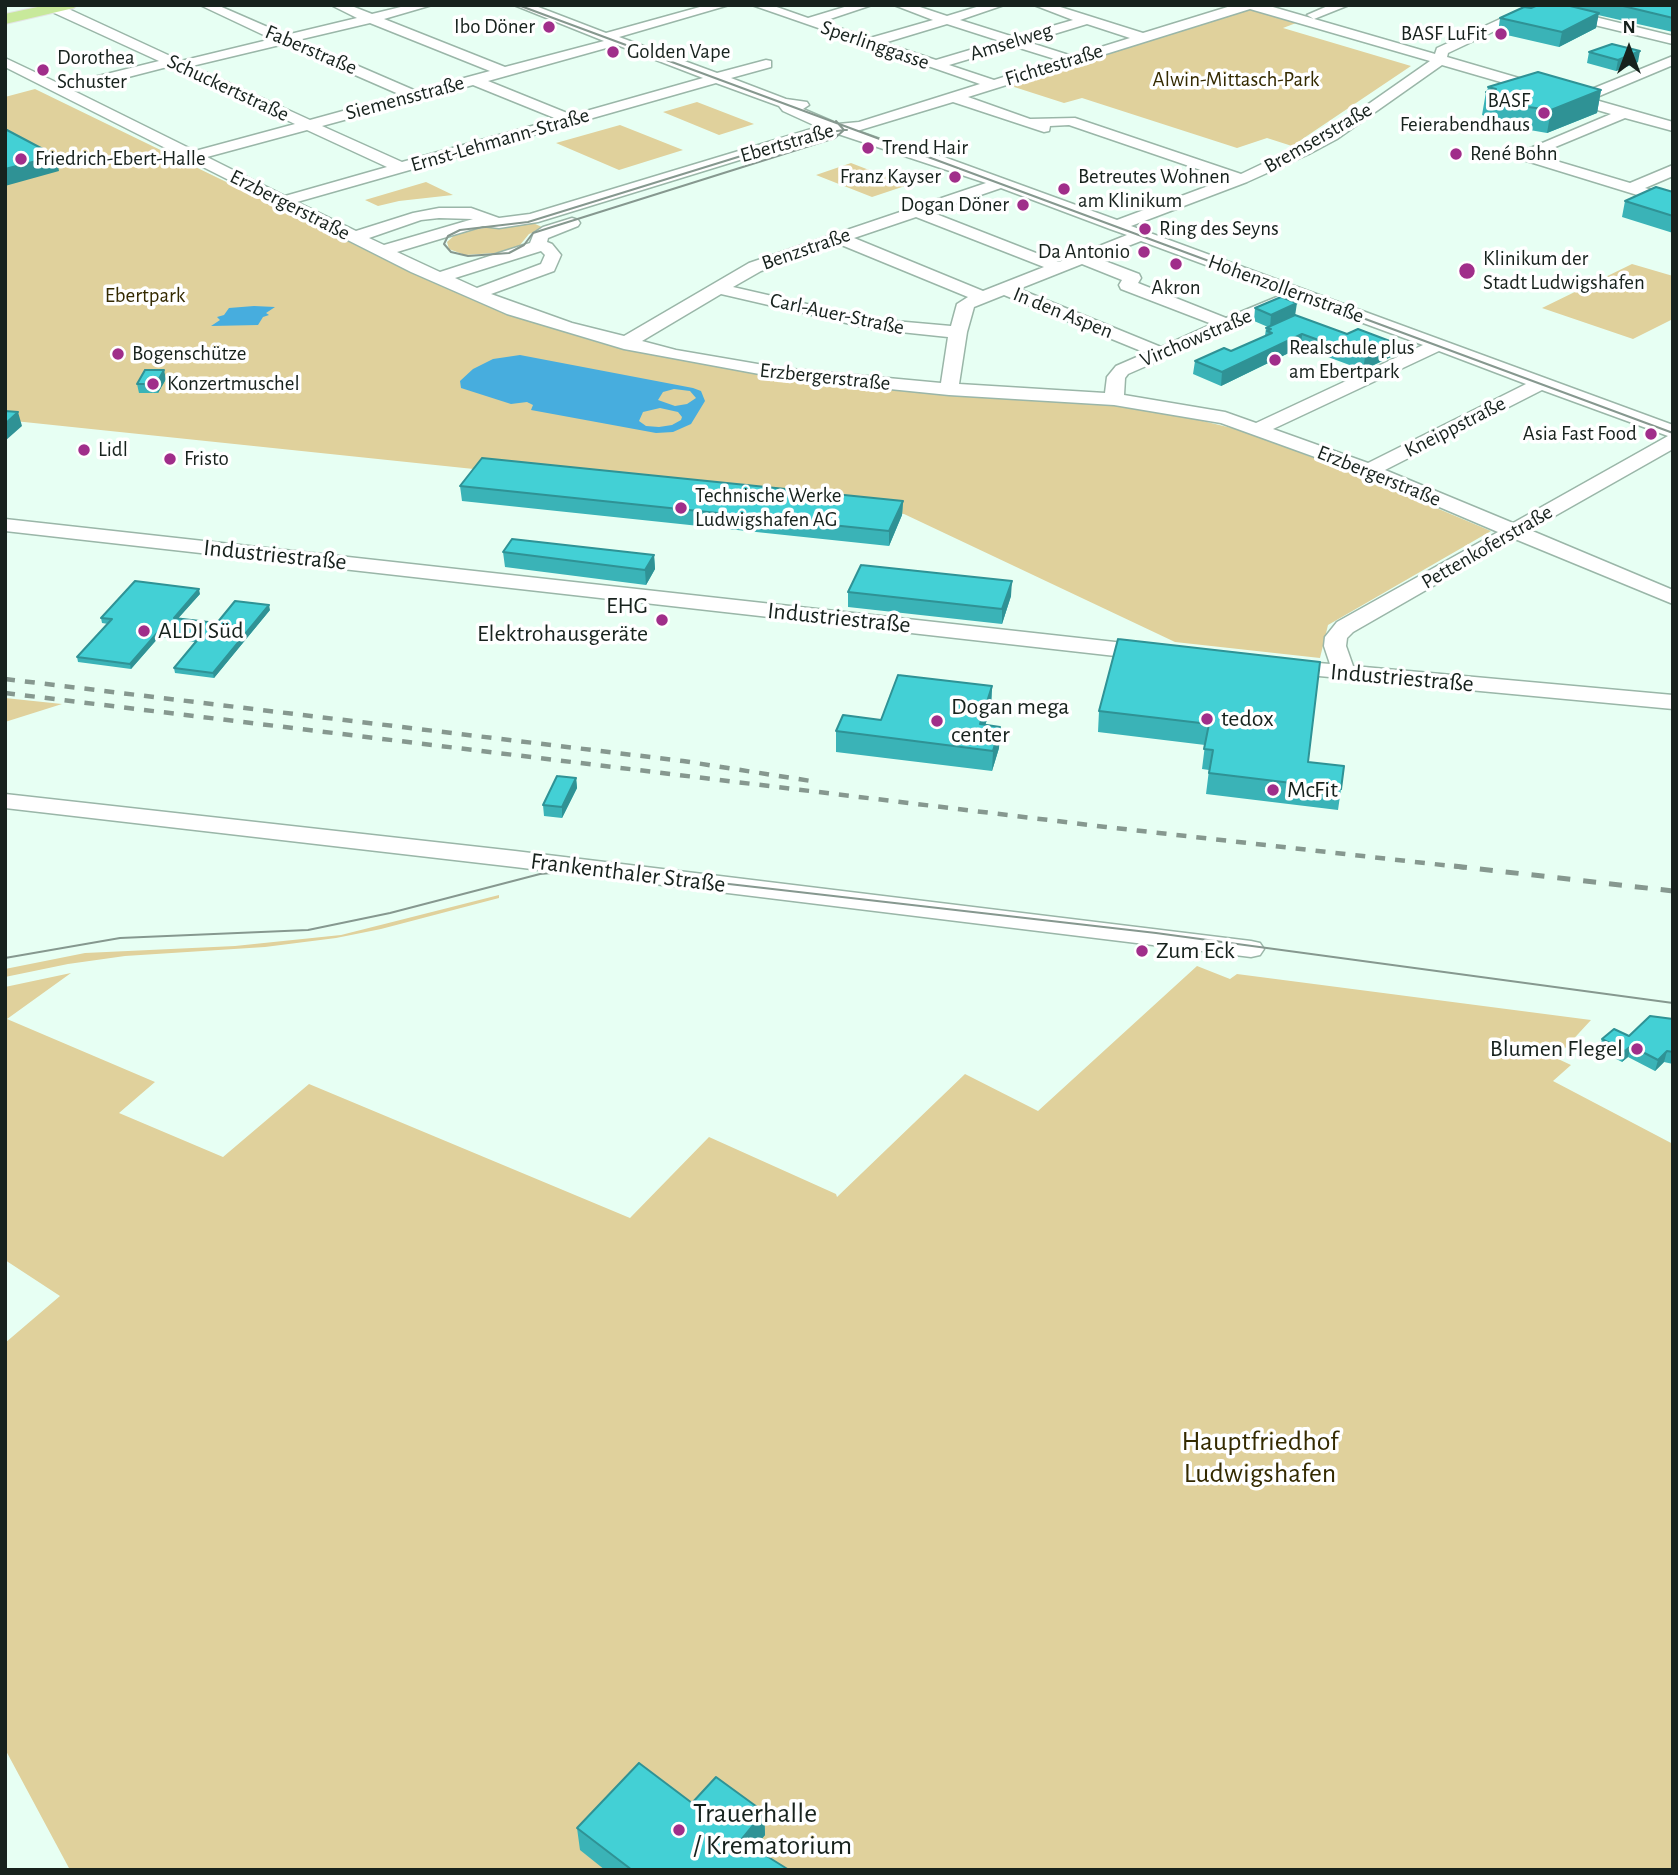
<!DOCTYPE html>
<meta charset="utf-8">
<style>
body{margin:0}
#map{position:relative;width:1678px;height:1875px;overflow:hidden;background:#e7fff3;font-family:"Alegreya Sans",sans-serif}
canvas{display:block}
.frame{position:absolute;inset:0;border:7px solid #17221d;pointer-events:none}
.north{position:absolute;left:1594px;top:14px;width:70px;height:70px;-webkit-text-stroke:5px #fff;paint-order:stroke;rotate:0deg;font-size:19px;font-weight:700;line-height:28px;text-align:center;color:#17221d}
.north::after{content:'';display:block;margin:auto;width:24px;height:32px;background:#17221d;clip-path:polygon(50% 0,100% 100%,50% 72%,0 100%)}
</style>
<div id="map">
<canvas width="1678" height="1875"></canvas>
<div class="frame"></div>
<div class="north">N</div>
</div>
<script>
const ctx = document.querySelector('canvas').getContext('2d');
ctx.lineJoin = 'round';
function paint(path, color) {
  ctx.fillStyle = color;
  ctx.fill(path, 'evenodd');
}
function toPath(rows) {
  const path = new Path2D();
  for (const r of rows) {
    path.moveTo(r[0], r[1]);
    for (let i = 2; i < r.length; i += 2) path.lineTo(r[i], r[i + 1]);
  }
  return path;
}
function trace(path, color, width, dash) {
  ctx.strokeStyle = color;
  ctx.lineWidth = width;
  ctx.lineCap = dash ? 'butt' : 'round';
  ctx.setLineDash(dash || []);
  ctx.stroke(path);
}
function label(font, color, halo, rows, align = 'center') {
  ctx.font = font + ' "Alegreya Sans",sans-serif';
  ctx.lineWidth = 7;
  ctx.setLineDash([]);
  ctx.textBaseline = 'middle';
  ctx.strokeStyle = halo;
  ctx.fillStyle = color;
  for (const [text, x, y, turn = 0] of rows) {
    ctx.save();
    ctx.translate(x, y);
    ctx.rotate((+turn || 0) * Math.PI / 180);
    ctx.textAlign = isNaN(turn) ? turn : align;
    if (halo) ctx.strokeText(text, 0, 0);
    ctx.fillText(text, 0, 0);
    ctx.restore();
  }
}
paint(toPath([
 [1251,9,1296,23,1283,28,1411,66,1292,146,1267,138,1237,148,1082,98,1064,103,1008,85],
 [35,89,430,281,506,313,600,343,722,368,833,383,1117,405,1174,414,1244,431,1358,475,1491,531,1328,625,1320,658,1175,642,904,514,5,420,5,97],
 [697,102,754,124,719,135,663,112],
 [620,125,683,150,619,170,556,143],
 [851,163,908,185,872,197,816,175],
 [426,182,453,195,399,201,378,206,365,200],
 [531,222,544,228,529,234,520,245,508,252,465,255,449,249,447,242,456,234,473,229,512,226],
 [1632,264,1673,276,1673,319,1633,339,1542,308],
 [5,698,62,704,5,722],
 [499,895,499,898,381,929,336,938,265,947,125,956,68,964,5,977,5,969,85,953,235,946,341,935],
 [1197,966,1230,979,1237,974,1591,1020,1556,1058,1571,1065,1553,1081,1673,1144,1673,1870,70,1870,5,1749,5,1343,60,1296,5,1260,5,987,71,973,7,1019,155,1082,119,1113,223,1157,309,1084,630,1218,709,1137,836,1194,837,1197,965,1074,1038,1111]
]), '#e0d19c');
paint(toPath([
 [254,306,275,307,266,313,269,315,263,317,258,325,211,326,220,320,217,317,224,315,229,308],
 [520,355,693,388,701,391,705,401,691,424,673,432,656,433,531,410,533,405,527,402,511,404,461,388,460,381,473,369,493,359],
 [674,389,690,391,696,398,687,404,675,406,658,400,663,392],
 [660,408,678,412,682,417,681,420,672,425,659,427,646,426,639,421,643,412]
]), '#47adde');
const minor = toPath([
 [50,5,60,5,181,61,272,39,200,5,217,5,286,35,357,18,331,5,349,5,372,14,409,5,432,5,384,19,505,67,604,41,514,5,533,5,606,33,707,5,729,5,619,37,717,73,766,60,771,61,771,67,731,78,786,99,807,102,809,105,803,109,838,124,859,122,980,84,752,5,771,5,808,18,851,5,872,5,821,22,870,38,933,20,894,5,914,5,947,16,983,5,1004,5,960,20,1014,37,1073,20,1034,5,1054,5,1143,33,1234,5,1266,5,1435,54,1437,48,1524,8,1523,5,1546,5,1673,36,1673,44,1537,11,1448,53,1447,57,1577,95,1673,56,1673,65,1592,99,1673,122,1673,131,1625,118,1536,155,1630,183,1673,165,1673,176,1645,188,1673,196,1673,206,1517,158,1514,155,1611,114,1442,65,1337,139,1309,154,1247,182,1131,226,1673,425,1673,449,1530,530,1673,590,1673,604,1515,539,1353,632,1347,638,1346,646,1353,666,1673,695,1673,709,1276,672,1273,667,1276,662,1284,660,1330,664,1324,646,1325,637,1337,622,1498,532,1362,474,1221,423,1114,405,949,395,781,378,624,349,507,314,411,272,5,67,5,58,62,85,159,61,50,11,50,5],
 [1250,9,1430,61,1327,133,1241,174,1075,118,1030,119,968,97,1250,9],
 [370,23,490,71,416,91,298,40,370,23],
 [947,24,1000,41,936,60,884,43,947,24],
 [1087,24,1130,38,1072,56,1028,42,1087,24],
 [284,44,401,95,310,120,192,66,284,44],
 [617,45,703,78,572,115,488,81,617,45],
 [1013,46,1058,60,994,80,949,65,1013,46],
 [171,66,295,124,195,151,74,91,171,66],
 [716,83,779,106,783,111,818,127,530,214,499,218,471,208,439,208,413,213,356,231,297,202,716,83],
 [473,85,557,119,402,162,322,126,473,85],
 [953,102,1044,132,1049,131,1050,126,1069,125,1227,179,1117,220,944,157,911,150,857,131,953,102],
 [307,130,387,167,285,196,207,157,307,130],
 [835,133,986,183,749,263,624,336,572,323,491,294,554,271,561,255,552,244,547,242,548,238,578,226,580,223,578,220,572,218,543,227,534,233,530,243,440,272,397,252,483,226,499,228,538,222,824,134,835,133],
 [1001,188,1110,229,1127,235,1059,262,931,212,1001,188],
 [916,217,1044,267,983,291,854,238,916,217],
 [439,218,473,219,384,245,369,238,421,220,439,218],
 [1141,241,1284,294,1226,318,1138,283,1141,278,1139,274,1097,258,1141,241],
 [839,244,968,297,957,304,951,326,872,319,733,287,761,271,839,244],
 [541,251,545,255,541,264,477,288,455,278,541,251],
 [1082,264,1122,280,1119,285,1121,289,1212,324,1161,347,1019,289,1082,264],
 [721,294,872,329,948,337,941,383,781,368,676,350,642,341,721,294],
 [1004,295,1146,353,1116,366,1107,377,1105,393,959,384,967,332,974,307,1004,295],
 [1295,298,1423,345,1256,423,1225,412,1124,395,1125,378,1128,374,1293,302,1295,298],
 [1439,351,1526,384,1368,463,1273,429,1439,351],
 [1542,390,1668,436,1513,523,1385,470,1542,390],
 [1330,5,1349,5,1314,19,1307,15,1330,5],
 [5,519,1151,646,1159,648,1162,653,1159,658,1151,660,5,531,5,519],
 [5,794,515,851,1251,941,1260,943,1264,949,1260,955,1251,957,515,867,5,808,5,794]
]);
const major = toPath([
 [47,5,77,5,74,8,5,24,5,14,47,5]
]);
trace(minor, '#9ab6a8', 3);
trace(major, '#e3e4e4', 2);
paint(minor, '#fff');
paint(major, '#c8e99b');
trace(toPath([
 [518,5,1673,433],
 [836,121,844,130],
 [844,130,847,130],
 [844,130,835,138,533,233,524,245,509,253,468,256,451,252,444,244,448,236,460,230,528,222,809,135,844,130],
 [5,958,120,938,308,930,390,913,540,874,598,869,1156,933,1673,1003]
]), '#86988f', 2);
trace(toPath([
 [5,679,683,761,811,781],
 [5,693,1106,827,1469,868]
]), '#86988f', 4.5, [10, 10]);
trace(toPath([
 [1454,866,1673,891]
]), '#86988f', 5, [13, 13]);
paint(toPath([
 [1538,5,1673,5,1673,32,1598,15,1596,28,1559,47,1498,33,1500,18],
 [1589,52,1638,62,1616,71,1587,63],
 [1488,87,1601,90,1597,113,1547,133,1524,129,1482,115,1486,92,1487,92],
 [1673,192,1673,233,1622,217,1625,201],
 [1255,308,1295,315,1347,334,1395,343,1393,356,1363,370,1301,347,1221,386,1193,374,1195,361,1231,351,1265,336,1266,328,1268,327,1254,321],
 [166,379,158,393,139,393,137,384],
 [460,486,903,501,902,515,889,546,462,501],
 [503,552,654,555,655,569,646,585,505,567],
 [848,592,1011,596,1002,624,848,607],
 [200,594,178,618,217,623,270,610,214,678,175,673,174,668,195,642,159,637,131,669,78,662,77,657,108,624,102,623,101,618],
 [1118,639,1308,762,1341,789,1338,810,1206,794,1209,770,1202,769,1205,745,1098,732,1099,711],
 [992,686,991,707,985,725,1000,727,999,748,992,771,836,752,836,731,881,720],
 [576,778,577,788,562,818,544,816,543,805],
 [1673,1019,1673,1064,1664,1062,1655,1071,1628,1057,1622,1062,1599,1050,1602,1039,1629,1036],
 [764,1812,765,1835,754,1848,789,1870,605,1870,580,1850,577,1828]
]), '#3ab3b7');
paint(toPath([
 [1599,13,1596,28,1559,47,1562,32],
 [1640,51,1638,62,1616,71,1618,60],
 [1601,90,1597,113,1547,133,1551,110],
 [56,156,59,171,5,186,5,169],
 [1297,303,1295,316,1270,328,1271,315],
 [1302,334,1301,347,1221,386,1222,372],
 [1395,343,1393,356,1363,370,1365,357],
 [164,370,166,379,158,393,156,384],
 [18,412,22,426,5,441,5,424],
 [903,501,902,515,889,546,889,531],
 [654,555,655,569,646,585,645,570],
 [1012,581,1011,596,1002,624,1002,609],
 [199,589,200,594,175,622,174,618],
 [269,605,270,610,214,678,213,673],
 [158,632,159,637,131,669,130,664],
 [992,686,991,707,979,745,980,724],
 [1000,727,999,748,992,771,993,751],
 [576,778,577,788,562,818,562,807],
 [1631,1046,1628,1057,1622,1062,1625,1051],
 [1667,1051,1664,1062,1655,1071,1658,1060],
 [764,1812,765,1835,742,1862,741,1840]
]), '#2f9295');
const building = toPath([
 [1538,5,1566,5,1599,13,1562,32,1500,18,1524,7,1531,8,1538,5],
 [1619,5,1673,5,1673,18,1619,5],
 [1612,44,1640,51,1618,60,1589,52,1612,44],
 [1538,72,1601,90,1551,110,1528,107,1486,92,1496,89,1488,87,1538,72],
 [5,129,56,156,5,169,5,129],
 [1656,187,1673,192,1673,216,1625,201,1656,187],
 [1281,297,1297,303,1271,315,1255,308,1281,297],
 [1295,315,1347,334,1358,329,1395,343,1365,357,1302,334,1222,372,1195,361,1224,348,1231,351,1272,333,1267,331,1271,329,1266,328,1295,315],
 [145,370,164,370,156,384,137,384,145,370],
 [5,411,18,412,5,424,5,411],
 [482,458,903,501,889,531,460,486,482,458],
 [512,539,654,555,645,570,503,552,512,539],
 [861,565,1012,581,1002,609,848,592,861,565],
 [135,581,199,589,174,618,217,623,235,601,269,605,213,673,174,668,199,638,158,632,130,664,77,657,112,619,101,618,135,581],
 [1118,639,1320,662,1308,762,1344,766,1341,789,1209,773,1213,750,1204,749,1209,724,1099,711,1118,639],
 [898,675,992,686,980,724,1000,727,993,751,836,731,843,715,881,720,898,675],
 [557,776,576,778,562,807,543,805,557,776],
 [1650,1016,1673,1019,1673,1052,1667,1051,1658,1060,1631,1046,1625,1051,1602,1039,1614,1029,1629,1036,1650,1016],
 [639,1763,692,1803,716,1777,764,1812,741,1840,789,1870,632,1870,577,1828,639,1763]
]);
paint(building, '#43d0d5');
trace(building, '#2f9295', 2);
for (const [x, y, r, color] of [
 [549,27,7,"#a02e8a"],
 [1501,34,7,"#a02e8a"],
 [613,52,7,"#a02e8a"],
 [43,70,7,"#a02e8a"],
 [1544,113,7,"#a02e8a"],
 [868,148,7,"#a02e8a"],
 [1456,154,7,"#a02e8a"],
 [21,159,7,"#a02e8a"],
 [955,177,7,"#a02e8a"],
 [1064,189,7,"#a02e8a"],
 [1023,205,7,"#a02e8a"],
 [1145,229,7,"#a02e8a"],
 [1144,252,7,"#a02e8a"],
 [1176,264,7,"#a02e8a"],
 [1467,271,9,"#a02e8a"],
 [118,354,7,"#a02e8a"],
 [1275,360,7,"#a02e8a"],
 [153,384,7,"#a02e8a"],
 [1651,434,7,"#a02e8a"],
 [84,450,7,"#a02e8a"],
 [170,459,7,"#a02e8a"],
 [681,508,7,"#a02e8a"],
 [662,620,7,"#a02e8a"],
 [144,631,7,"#a02e8a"],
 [1207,719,7,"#a02e8a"],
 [937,721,7,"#a02e8a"],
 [1273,790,7,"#a02e8a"],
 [1142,951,7,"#a02e8a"],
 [1637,1049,7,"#a02e8a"],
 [679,1830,7,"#a02e8a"]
]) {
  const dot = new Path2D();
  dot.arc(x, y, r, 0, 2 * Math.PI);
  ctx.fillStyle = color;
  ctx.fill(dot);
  trace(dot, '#fff', 2.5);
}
label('21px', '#17221d', '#fff', [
 ["Ibo Döner",535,27,"right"],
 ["BASF LuFit",1487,34,"right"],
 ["Golden Vape",627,52],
 ["Dorothea",57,58],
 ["Schuster",57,82],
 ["BASF",1530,101,"right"],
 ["Feierabendhaus",1530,125,"right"],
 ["Trend Hair",882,148],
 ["René Bohn",1470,154],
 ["Friedrich-Ebert-Halle",35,159],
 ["Franz Kayser",941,177,"right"],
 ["Betreutes Wohnen",1078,177],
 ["am Klinikum",1078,201],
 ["Dogan Döner",1009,205,"right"],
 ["Ring des Seyns",1159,229],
 ["Da Antonio",1130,252,"right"],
 ["Klinikum der",1483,259],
 ["Stadt Ludwigshafen",1483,283],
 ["Akron",1176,288,"center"],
 ["Realschule plus",1289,348],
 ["am Ebertpark",1289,372],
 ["Bogenschütze",132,354],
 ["Konzertmuschel",167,384],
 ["Asia Fast Food",1637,434,"right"],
 ["Lidl",98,450],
 ["Fristo",184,459],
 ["Technische Werke",695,496],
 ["Ludwigshafen AG",695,520]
], 'left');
label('21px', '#17221d', '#fff', [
 ["Amselweg",1011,42,-17],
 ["Sperlinggasse",875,45,19],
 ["Faberstraße",311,50,23],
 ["Fichtestraße",1054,65,-17],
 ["Schuckertstraße",228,88,25],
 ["Siemensstraße",405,98,-15],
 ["Bremserstraße",1318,138,-30],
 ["Ernst-Lehmann-Straße",500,140,-16],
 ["Ebertstraße",787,143,-16],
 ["Erzbergerstraße",290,205,27],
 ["Benzstraße",806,249,-19],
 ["Hohenzollernstraße",1286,289,20],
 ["In den Aspen",1063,313,22],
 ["Carl-Auer-Straße",837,314,12],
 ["Virchowstraße",1196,338,-23],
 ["Erzbergerstraße",825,377,6],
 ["Kneippstraße",1455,427,-27],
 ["Erzbergerstraße",1379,476,22],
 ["Pettenkoferstraße",1487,547,-30]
]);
label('21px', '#342a00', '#fff', [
 ["Alwin-Mittasch-Park",1236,80],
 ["Ebertpark",145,296]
]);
label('24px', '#17221d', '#fff', [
 ["Industriestraße",275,555,6],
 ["Industriestraße",839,618,6],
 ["Industriestraße",1402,678,5],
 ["Frankenthaler Straße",628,873,7]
]);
label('24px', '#17221d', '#fff', [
 ["EHG",648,606,"right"],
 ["Elektrohausgeräte",648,634,"right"],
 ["ALDI Süd",158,631],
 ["Dogan mega",951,707],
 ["center",951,735],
 ["tedox",1221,719],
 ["McFit",1287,790],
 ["Zum Eck",1156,951],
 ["Blumen Flegel",1623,1049,"right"]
], 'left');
label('28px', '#342a00', '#fff', [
 ["Hauptfriedhof",1260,1442],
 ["Ludwigshafen",1260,1474]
]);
label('28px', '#17221d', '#fff', [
 ["Trauerhalle",693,1814],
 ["/ Krematorium",693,1846]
], 'left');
</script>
